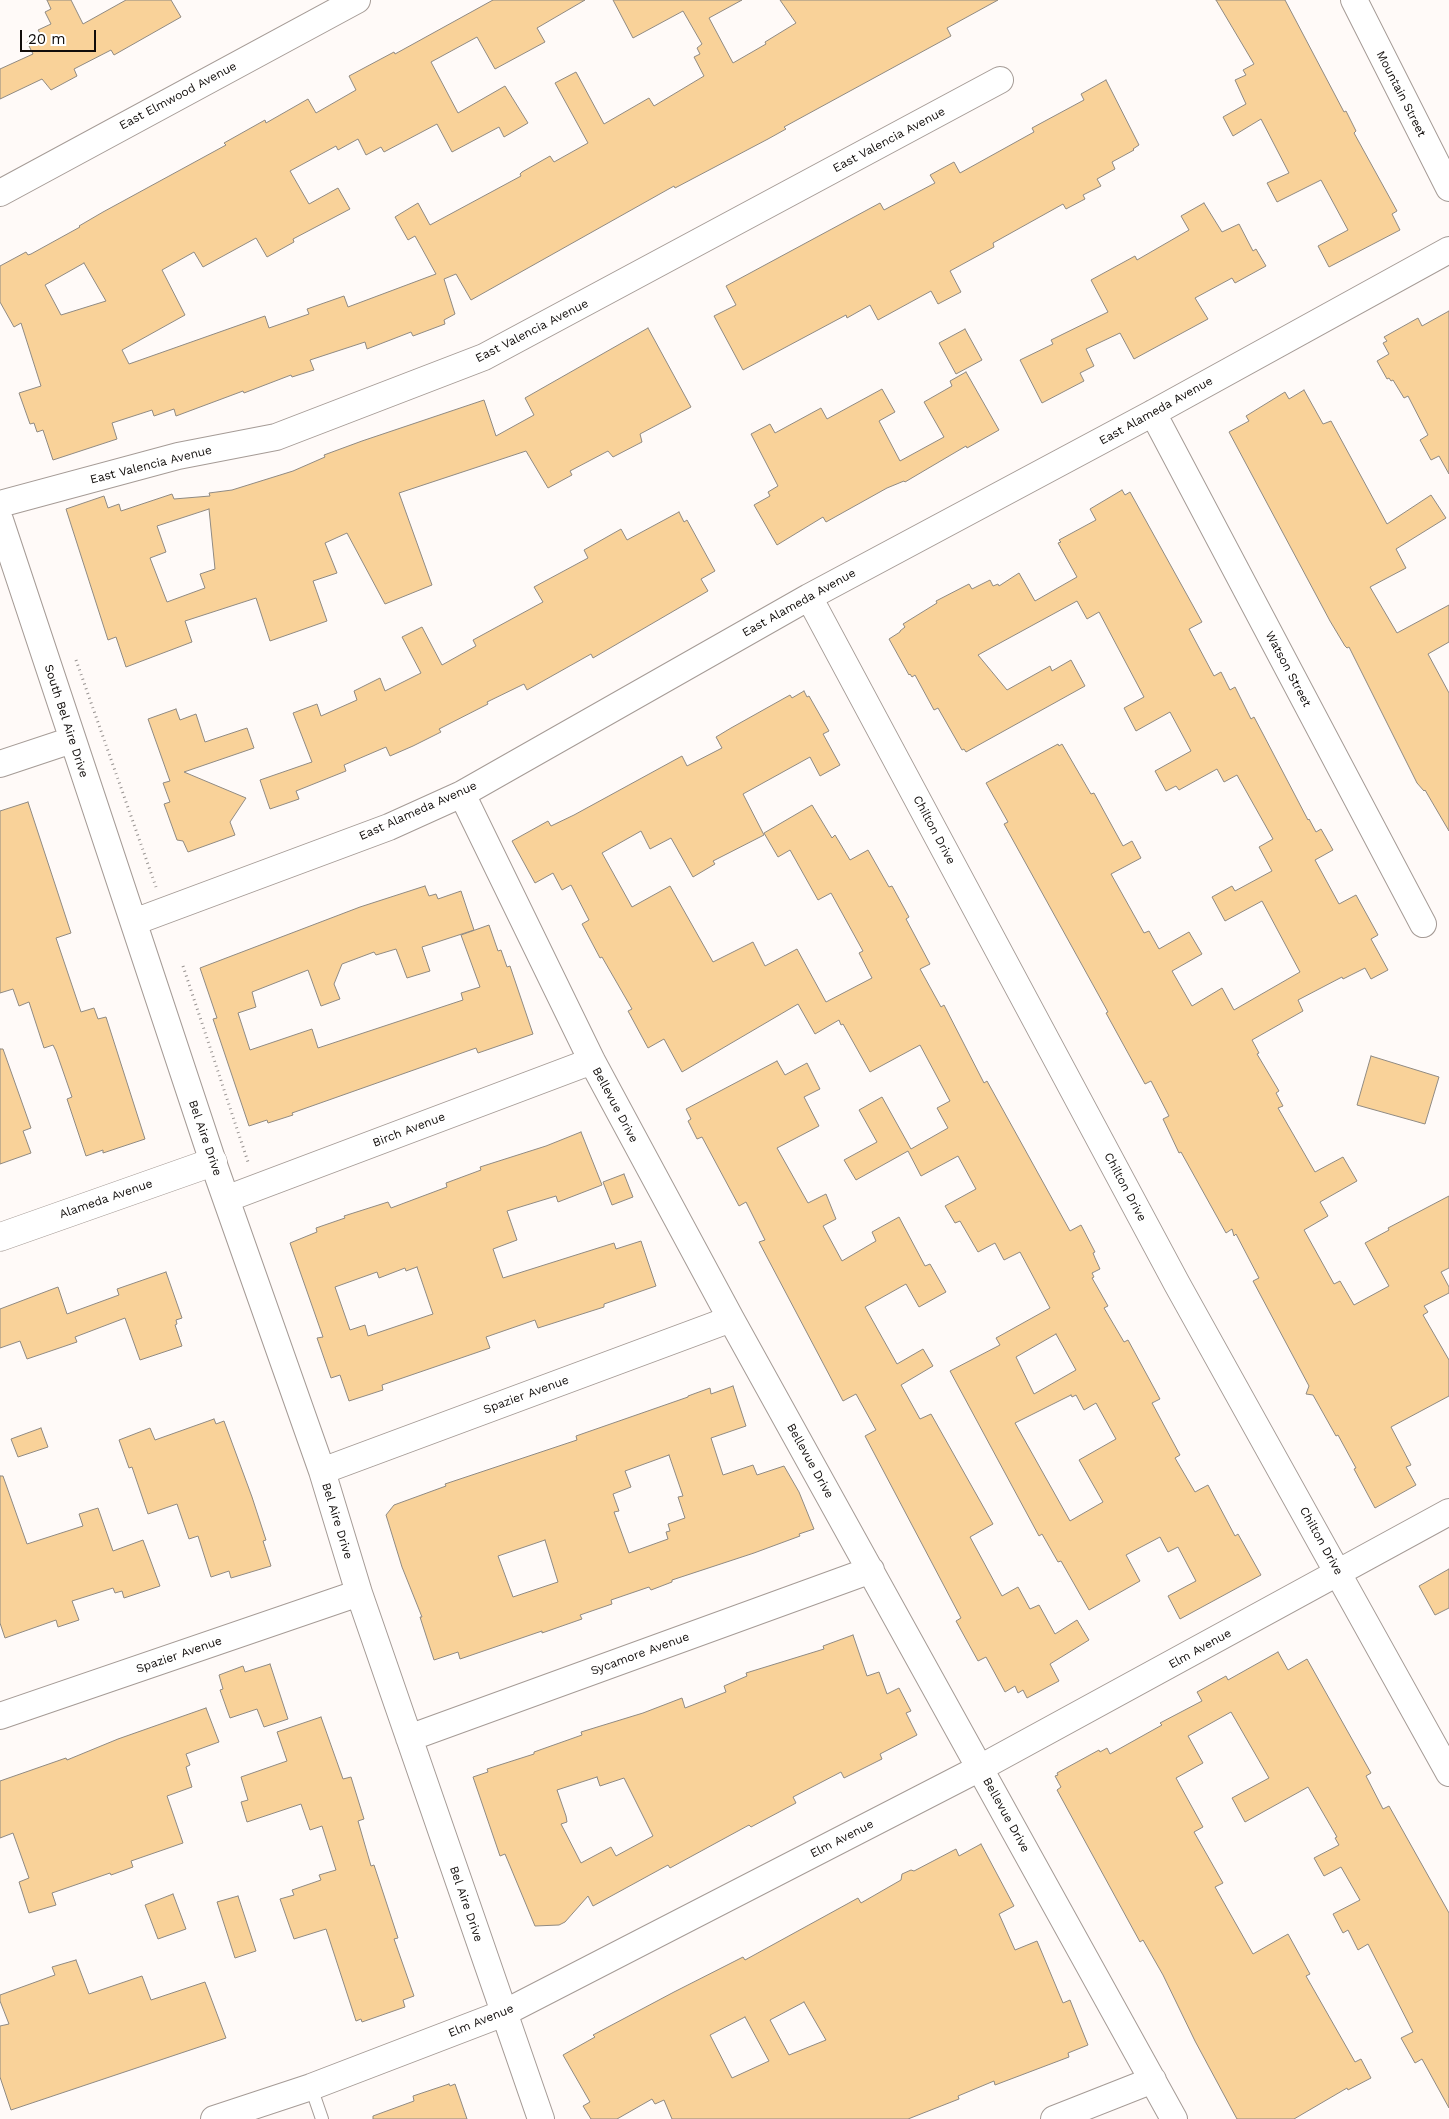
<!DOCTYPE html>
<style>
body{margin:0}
#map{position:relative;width:1449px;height:2119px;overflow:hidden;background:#fffaf8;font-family:"Work Sans",sans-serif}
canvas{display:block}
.scale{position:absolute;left:20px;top:30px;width:76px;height:22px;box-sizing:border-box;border:2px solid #110d0b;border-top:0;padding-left:6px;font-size:15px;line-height:18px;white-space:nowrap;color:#110d0b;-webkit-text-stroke:4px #fff;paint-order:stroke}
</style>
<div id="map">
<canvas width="1449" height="2119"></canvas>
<div class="scale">20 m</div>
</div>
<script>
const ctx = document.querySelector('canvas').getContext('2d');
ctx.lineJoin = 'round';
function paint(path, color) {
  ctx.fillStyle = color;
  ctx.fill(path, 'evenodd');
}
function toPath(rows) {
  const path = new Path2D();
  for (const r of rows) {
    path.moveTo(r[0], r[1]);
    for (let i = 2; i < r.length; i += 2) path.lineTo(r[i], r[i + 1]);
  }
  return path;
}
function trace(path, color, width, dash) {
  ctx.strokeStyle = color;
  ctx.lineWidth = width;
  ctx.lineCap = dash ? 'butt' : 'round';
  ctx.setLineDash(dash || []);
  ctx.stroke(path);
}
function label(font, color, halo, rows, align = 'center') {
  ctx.font = font + ' "Work Sans",sans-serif';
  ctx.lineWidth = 4;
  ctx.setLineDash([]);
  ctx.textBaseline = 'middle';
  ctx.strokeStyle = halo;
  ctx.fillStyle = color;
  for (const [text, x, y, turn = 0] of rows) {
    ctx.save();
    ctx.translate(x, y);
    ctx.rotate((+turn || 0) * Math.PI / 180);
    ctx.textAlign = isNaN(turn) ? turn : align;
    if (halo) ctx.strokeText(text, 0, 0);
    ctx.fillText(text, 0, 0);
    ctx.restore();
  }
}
const building = toPath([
 [47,0,71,0,83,24,126,0,171,0,181,17,114,55,111,50,74,69,77,76,51,90,42,79,0,99,0,69,33,54,27,42,41,35,38,30,51,24,45,12,51,9,47,0],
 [493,0,585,0,537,28,545,42,495,69,477,37,431,62,458,113,505,86,528,123,504,137,499,127,452,152,437,124,384,152,381,147,366,155,358,139,338,150,336,146,290,171,309,204,338,188,350,209,293,239,294,242,267,257,256,238,203,267,194,252,162,270,185,315,122,350,129,364,265,316,269,328,309,314,307,309,344,296,348,307,436,274,415,236,408,240,395,217,418,203,430,225,521,176,520,174,522,172,550,156,554,162,588,143,555,83,576,72,604,124,649,98,654,106,704,76,694,57,700,54,697,48,702,44,683,11,633,38,613,0,742,0,709,18,733,63,766,44,765,42,796,23,780,0,998,0,947,28,951,36,784,127,786,129,768,139,675,188,674,186,471,300,456,274,444,279,455,314,444,320,445,324,413,336,411,332,367,349,365,342,310,360,314,370,292,377,291,375,244,393,243,391,176,416,174,409,154,416,152,410,112,423,117,439,53,460,43,430,37,432,34,423,30,424,19,393,41,386,21,323,14,327,0,302,0,266,26,252,28,255,31,254,80,227,79,226,103,212,226,145,224,143,265,120,266,123,308,99,316,113,356,90,349,76,394,52,395,54,493,0],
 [84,263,106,301,61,315,45,285,84,263],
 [1216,0,1285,0,1344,112,1346,111,1356,131,1354,133,1397,211,1392,214,1400,230,1329,267,1318,246,1348,230,1321,180,1277,202,1267,183,1289,173,1261,119,1233,136,1223,117,1246,104,1235,80,1246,75,1243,70,1254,64,1216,0],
 [1106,80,1139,145,1133,149,1134,150,1112,162,1115,169,1097,179,1101,186,1083,195,1085,199,1066,209,1063,204,993,243,994,247,950,271,961,292,938,304,931,291,878,320,870,305,847,318,846,315,743,370,714,316,736,305,726,286,880,203,884,210,935,183,930,175,954,162,960,173,1034,132,1032,128,1084,100,1081,94,1106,80],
 [1204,203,1222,232,1239,224,1253,251,1256,249,1266,266,1235,283,1232,278,1195,298,1208,319,1134,359,1120,333,1086,349,1094,366,1080,373,1084,381,1042,403,1020,360,1053,344,1051,340,1108,312,1091,280,1135,256,1137,260,1189,230,1181,216,1204,203],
 [1449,311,1449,474,1439,456,1431,460,1420,440,1428,435,1408,396,1404,398,1393,380,1391,381,1389,378,1387,379,1377,361,1389,354,1383,343,1387,341,1384,337,1418,318,1422,326,1449,311],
 [648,328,691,407,640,434,642,442,613,457,608,451,570,471,572,475,548,488,526,451,399,493,432,585,385,604,347,533,325,543,337,573,313,581,327,621,270,641,256,598,185,621,192,642,126,667,116,637,108,640,66,509,104,496,108,508,119,504,121,511,172,494,174,499,210,496,209,493,232,490,293,471,325,457,324,455,362,441,484,400,496,436,534,415,525,398,648,328],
 [209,509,215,569,200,574,205,588,167,602,150,558,166,552,157,526,209,509],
 [965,329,982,360,956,374,939,343,965,329],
 [966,372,999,430,967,448,966,446,905,482,904,481,887,488,826,522,823,517,777,545,754,505,770,496,768,492,778,486,751,434,770,424,775,433,821,408,827,419,882,389,895,412,879,421,900,461,944,437,924,402,952,386,950,381,966,372],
 [1304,390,1323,424,1331,421,1387,524,1431,495,1446,518,1396,549,1406,568,1370,587,1397,633,1449,605,1449,642,1428,654,1449,693,1449,831,1425,790,1424,791,1417,783,1349,647,1347,648,1345,646,1330,621,1229,432,1249,421,1246,416,1285,392,1289,399,1304,390],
 [1122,490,1125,495,1130,492,1202,622,1189,629,1214,676,1221,672,1230,690,1235,687,1251,719,1254,717,1263,734,1308,820,1309,819,1316,832,1321,829,1333,850,1315,860,1339,904,1356,895,1378,935,1371,939,1388,970,1371,979,1365,968,1343,979,1342,977,1298,1000,1303,1011,1252,1040,1259,1053,1257,1054,1279,1091,1276,1093,1283,1106,1278,1108,1315,1172,1343,1157,1357,1181,1320,1202,1328,1216,1304,1230,1334,1284,1340,1281,1354,1305,1389,1286,1365,1243,1389,1230,1388,1228,1449,1196,1449,1268,1441,1272,1449,1287,1449,1293,1424,1306,1428,1312,1423,1315,1449,1360,1449,1396,1391,1427,1411,1465,1406,1467,1416,1485,1375,1508,1354,1469,1356,1468,1338,1435,1336,1436,1313,1395,1306,1394,1309,1386,1253,1281,1259,1278,1236,1234,1234,1236,1232,1229,1226,1233,1181,1152,1179,1153,1163,1119,1169,1116,1151,1081,1145,1084,1106,1013,1108,1012,1004,824,1008,822,986,783,1058,744,1059,746,1062,744,1091,794,1094,793,1123,846,1132,841,1141,858,1111,874,1144,933,1149,931,1159,949,1189,932,1202,954,1172,971,1192,1006,1222,988,1234,1010,1300,972,1262,901,1225,921,1212,897,1232,886,1235,891,1272,871,1259,847,1273,839,1237,775,1224,782,1217,769,1179,790,1176,786,1166,791,1155,771,1191,751,1170,712,1136,731,1124,708,1144,697,1099,612,1087,619,1077,601,978,655,1007,690,1050,666,1052,671,1071,660,1085,686,966,752,964,749,962,750,938,708,934,710,915,675,912,677,910,674,909,675,889,639,900,632,900,631,905,627,903,624,937,603,936,601,969,584,972,589,990,580,993,586,998,584,999,586,1019,573,1035,601,1077,577,1058,543,1061,542,1059,540,1096,520,1090,509,1122,490],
 [679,512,684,522,687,520,715,571,701,579,708,591,593,658,591,654,527,690,524,684,487,702,488,704,439,729,441,732,413,746,390,756,386,747,344,765,346,771,296,791,299,799,270,809,260,780,312,762,293,713,317,704,321,716,357,700,354,691,380,678,385,691,421,673,402,637,422,627,442,665,476,646,473,640,543,602,534,587,588,558,584,550,621,529,627,540,679,512],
 [804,691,807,697,809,696,829,731,823,734,840,765,820,776,810,757,743,794,764,835,713,861,715,864,693,877,671,838,650,849,641,831,602,853,632,907,670,886,713,962,753,942,765,966,797,949,826,1002,872,978,859,953,863,951,831,893,818,900,790,850,778,857,764,833,812,805,832,838,835,835,850,860,868,850,889,887,892,886,909,917,906,919,930,964,920,969,941,1007,944,1005,984,1083,987,1081,1070,1231,1081,1225,1095,1252,1093,1253,1095,1258,1100,1269,1092,1273,1094,1277,1092,1278,1108,1306,1104,1308,1124,1342,1128,1340,1160,1399,1152,1403,1180,1455,1175,1458,1195,1492,1208,1485,1235,1536,1238,1534,1261,1575,1180,1619,1168,1596,1196,1581,1178,1547,1168,1552,1160,1537,1126,1555,1140,1581,1089,1610,1061,1561,1058,1562,1042,1534,1039,1536,950,1371,1000,1345,996,1338,1050,1308,1020,1252,1004,1260,995,1243,978,1252,960,1221,955,1223,945,1206,976,1189,958,1156,921,1176,908,1151,856,1180,844,1160,877,1142,859,1110,882,1097,911,1149,948,1128,937,1108,950,1101,920,1045,870,1072,843,1024,841,1025,839,1020,815,1034,798,1004,682,1072,664,1039,648,1048,628,1011,632,1009,602,957,600,958,582,924,589,920,571,885,562,890,553,873,535,883,512,841,548,821,551,826,574,815,682,756,687,766,722,748,716,737,731,728,790,695,792,698,804,691],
 [1056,1334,1076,1370,1034,1394,1016,1357,1056,1334],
 [1071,1395,1072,1397,1076,1395,1084,1410,1096,1403,1116,1439,1079,1460,1103,1502,1070,1521,1015,1423,1071,1395],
 [176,709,180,720,196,714,205,742,247,728,254,748,184,772,246,798,230,822,235,835,188,852,183,841,177,840,164,804,170,802,163,783,170,781,148,719,176,709],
 [28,802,71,933,56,938,81,1012,94,1008,98,1019,106,1017,145,1139,103,1153,103,1150,86,1156,67,1099,72,1097,56,1051,53,1045,44,1048,29,1002,19,1006,13,989,0,993,0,811,28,802],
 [425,886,429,896,436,894,438,899,461,891,474,930,422,947,430,971,407,978,396,949,376,955,374,952,342,964,334,984,340,999,321,1006,308,970,252,992,256,1007,238,1013,250,1050,312,1029,318,1048,463,1000,461,993,480,987,461,935,489,925,498,951,501,950,507,967,510,966,533,1034,478,1053,476,1048,292,1113,293,1115,268,1123,267,1120,249,1126,213,1019,217,1018,200,968,360,907,425,886],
 [0,1049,3,1049,31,1128,23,1131,31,1153,0,1164,0,1049],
 [1371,1056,1439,1077,1425,1124,1357,1105,1371,1056],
 [777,1061,785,1075,807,1063,820,1089,804,1097,819,1126,777,1148,808,1203,826,1194,836,1219,823,1226,842,1261,876,1241,872,1232,899,1217,925,1266,930,1264,946,1292,919,1307,906,1284,865,1307,897,1364,923,1349,933,1366,901,1385,920,1419,931,1414,993,1524,970,1537,1002,1596,1018,1587,1030,1609,1039,1605,1055,1634,1077,1620,1089,1640,1050,1664,1059,1681,1027,1698,1023,1690,1018,1693,1015,1686,1005,1692,986,1657,978,1661,956,1621,961,1618,865,1436,876,1430,856,1394,843,1401,759,1242,765,1240,746,1202,739,1206,702,1137,697,1139,688,1121,691,1119,686,1109,777,1061],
 [581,1132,602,1185,558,1202,556,1196,507,1211,517,1240,493,1249,503,1278,614,1243,616,1249,641,1241,656,1286,604,1304,604,1307,538,1328,535,1320,486,1337,490,1348,385,1384,382,1385,383,1390,349,1401,340,1375,331,1378,317,1338,323,1337,290,1243,317,1232,316,1228,345,1218,344,1216,388,1202,391,1208,447,1187,446,1183,481,1170,480,1167,546,1146,581,1132],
 [417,1267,433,1314,368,1336,365,1325,350,1330,335,1287,377,1272,379,1278,405,1268,406,1271,417,1267],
 [624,1174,633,1197,612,1205,603,1182,624,1174],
 [166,1272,182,1318,176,1320,177,1324,175,1325,182,1346,140,1360,125,1318,75,1337,77,1342,27,1359,20,1341,0,1348,0,1309,58,1287,67,1314,119,1295,117,1289,166,1272],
 [733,1386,746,1426,711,1438,723,1475,753,1465,757,1475,784,1466,799,1492,814,1529,799,1534,800,1536,754,1553,672,1580,672,1582,651,1590,649,1587,611,1600,612,1604,580,1615,582,1619,542,1633,542,1631,460,1659,458,1652,434,1660,420,1617,422,1617,402,1567,386,1515,394,1505,446,1486,445,1484,577,1440,576,1436,688,1397,688,1396,710,1388,711,1394,733,1386],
 [669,1455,683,1496,678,1497,685,1518,668,1524,670,1531,666,1532,668,1539,629,1553,614,1512,619,1511,613,1494,631,1487,625,1471,669,1455],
 [545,1540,558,1582,513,1597,498,1556,545,1540],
 [214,1419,216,1424,224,1421,252,1497,266,1540,263,1541,271,1566,231,1578,229,1571,211,1577,198,1536,189,1539,177,1504,148,1514,132,1467,129,1468,119,1440,150,1428,155,1440,214,1419],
 [41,1428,48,1447,18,1457,11,1439,41,1428],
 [0,1476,3,1476,27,1544,83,1526,79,1514,98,1508,113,1551,143,1540,160,1586,124,1598,122,1591,115,1593,113,1588,72,1601,79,1620,58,1627,56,1620,5,1638,0,1623,0,1476],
 [1449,1569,1449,1608,1435,1615,1419,1586,1449,1569],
 [853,1635,867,1676,879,1672,887,1694,899,1688,911,1711,906,1713,917,1735,880,1754,882,1759,844,1778,841,1772,793,1797,796,1803,751,1827,749,1825,670,1868,668,1865,593,1906,588,1896,565,1922,559,1925,535,1926,505,1854,500,1856,473,1777,488,1772,487,1769,534,1754,534,1752,582,1735,581,1732,643,1713,682,1698,685,1708,726,1692,724,1686,747,1676,746,1673,824,1649,823,1646,853,1635],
 [597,1777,600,1786,624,1778,653,1836,616,1856,611,1847,581,1863,561,1824,567,1822,566,1816,557,1790,597,1777],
 [1278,1652,1288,1670,1307,1659,1371,1773,1366,1776,1383,1809,1389,1806,1449,1913,1449,2108,1422,2059,1415,2063,1401,2038,1413,2032,1368,1944,1358,1950,1348,1930,1343,1933,1333,1914,1360,1900,1341,1867,1324,1876,1314,1858,1339,1845,1335,1838,1337,1837,1308,1787,1245,1822,1232,1798,1269,1778,1231,1712,1188,1736,1203,1763,1176,1778,1203,1827,1194,1832,1223,1883,1215,1887,1253,1954,1288,1934,1310,1974,1306,1976,1355,2062,1361,2059,1371,2078,1348,2090,1347,2088,1294,2119,1237,2119,1195,2041,1163,1975,1143,1940,1140,1942,1057,1790,1061,1787,1055,1776,1058,1775,1057,1773,1099,1750,1100,1752,1107,1748,1110,1754,1162,1725,1160,1723,1202,1701,1197,1692,1226,1676,1228,1680,1278,1652],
 [270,1664,288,1719,264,1727,257,1709,230,1718,220,1690,223,1689,219,1675,243,1666,245,1672,270,1664],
 [206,1708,219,1742,186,1754,190,1765,186,1767,192,1787,167,1796,183,1843,131,1861,133,1867,111,1875,110,1873,52,1893,56,1905,29,1913,19,1882,29,1878,13,1833,0,1838,0,1781,66,1758,67,1760,118,1739,206,1708],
 [321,1717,343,1779,351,1777,364,1819,358,1821,371,1866,374,1865,398,1938,394,1939,414,1996,403,2000,405,2007,362,2022,361,2019,356,2021,326,1929,294,1939,280,1899,294,1895,292,1890,321,1880,319,1875,336,1870,322,1826,310,1830,301,1804,247,1822,241,1802,248,1800,241,1777,287,1761,277,1732,321,1717],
 [981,1844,1014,1906,999,1914,1015,1950,1037,1941,1063,2003,1070,2000,1088,2045,1068,2053,1069,2057,995,2085,994,2081,958,2096,959,2099,908,2119,672,2119,664,2100,655,2104,652,2099,617,2119,591,2119,583,2106,590,2102,563,2055,595,2037,593,2035,674,1992,743,1957,745,1960,858,1898,861,1903,901,1880,902,1874,911,1870,914,1871,956,1849,959,1856,981,1844],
 [804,2002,826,2040,789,2055,770,2020,804,2002],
 [745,2017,769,2061,732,2078,710,2035,745,2017],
 [173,1894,186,1929,158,1939,145,1905,173,1894],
 [238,1896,256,1951,235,1958,217,1902,238,1896],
 [76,1960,89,1994,142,1976,151,2000,205,1982,226,2038,11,2110,0,2077,0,2026,9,2024,0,2001,0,1995,55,1975,52,1967,76,1960],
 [449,2084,450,2086,455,2084,467,2119,373,2119,373,2116,414,2101,413,2096,449,2084]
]);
paint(building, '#f9d299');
trace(building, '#908a82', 1);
const lane = toPath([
 [311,2087,322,2119]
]);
const street = toPath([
 [1354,0,1449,188],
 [0,193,357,0],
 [1153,413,1423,924],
 [0,504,178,456,276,437,484,357,1000,80],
 [0,520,213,1162,322,1471,359,1593,541,2119],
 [809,597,1177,1284,1449,1773],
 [0,764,72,740],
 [462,794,592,1061,731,1319,1174,2119],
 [134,922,389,827,462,794,809,597,1153,413,1449,250],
 [226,1199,592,1061],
 [322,1471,731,1319],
 [0,1716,359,1593],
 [409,1738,871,1570],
 [214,2119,311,2087,504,2013,980,1768,1449,1512],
 [1054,2119,1153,2080]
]);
const secondary = toPath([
 [0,1237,213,1162]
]);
trace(lane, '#a59b96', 14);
trace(street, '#a59b96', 28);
trace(secondary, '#a59b96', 29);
trace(toPath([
 [76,660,156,887],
 [183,966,248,1162]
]), '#979290', 3, [1, 4]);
trace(lane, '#fff', 12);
trace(street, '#fff', 26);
trace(secondary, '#fff', 28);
label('12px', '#110d0b', '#fff', [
 ["Mountain Street",1401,94,63],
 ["East Elmwood Avenue",178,96,-28],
 ["East Valencia Avenue",889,140,-28],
 ["East Valencia Avenue",532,331,-27],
 ["East Alameda Avenue",1156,411,-29],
 ["East Valencia Avenue",151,465,-14],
 ["East Alameda Avenue",799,603,-29],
 ["Watson Street",1288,669,62],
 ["South Bel Aire Drive",66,721,72],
 ["East Alameda Avenue",418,811,-24],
 ["Chilton Drive",934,830,62],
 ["Bellevue Drive",615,1105,62],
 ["Birch Avenue",409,1130,-21],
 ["Bel Aire Drive",205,1138,71],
 ["Chilton Drive",1125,1187,62],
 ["Alameda Avenue",106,1199,-19],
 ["Spazier Avenue",526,1395,-20],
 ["Bellevue Drive",810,1461,61],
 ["Bel Aire Drive",337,1521,73],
 ["Chilton Drive",1321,1541,61],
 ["Elm Avenue",1200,1649,-29],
 ["Sycamore Avenue",640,1654,-20],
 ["Spazier Avenue",179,1655,-19],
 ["Bellevue Drive",1006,1815,61],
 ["Elm Avenue",842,1839,-27],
 ["Bel Aire Drive",466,1904,71],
 ["Elm Avenue",481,2021,-22]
]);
</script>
